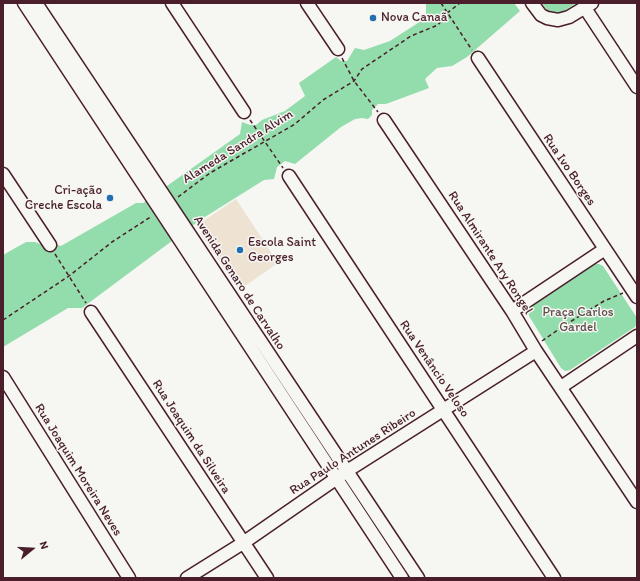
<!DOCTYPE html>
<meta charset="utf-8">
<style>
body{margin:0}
#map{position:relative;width:640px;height:581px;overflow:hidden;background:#f6f6f2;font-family:Itim,sans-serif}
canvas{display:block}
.frame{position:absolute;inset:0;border:4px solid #4a1f2b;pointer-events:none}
.north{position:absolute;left:12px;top:529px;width:40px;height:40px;-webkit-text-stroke:3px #f6f6f2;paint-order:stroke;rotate:72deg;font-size:11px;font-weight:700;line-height:16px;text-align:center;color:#4a1f2b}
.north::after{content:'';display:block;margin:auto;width:14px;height:18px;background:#4a1f2b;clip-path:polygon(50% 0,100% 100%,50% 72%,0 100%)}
</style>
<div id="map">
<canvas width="640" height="581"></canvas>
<div class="frame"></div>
<div class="north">N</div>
</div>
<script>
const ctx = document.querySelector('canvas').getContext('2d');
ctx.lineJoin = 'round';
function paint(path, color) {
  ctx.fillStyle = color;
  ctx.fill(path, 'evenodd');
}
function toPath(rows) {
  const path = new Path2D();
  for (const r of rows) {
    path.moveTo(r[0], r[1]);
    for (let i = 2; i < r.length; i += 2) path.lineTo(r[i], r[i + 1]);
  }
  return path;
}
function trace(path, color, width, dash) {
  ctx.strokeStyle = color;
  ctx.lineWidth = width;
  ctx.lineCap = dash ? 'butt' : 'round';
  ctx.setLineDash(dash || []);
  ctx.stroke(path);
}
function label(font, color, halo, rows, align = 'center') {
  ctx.font = font + ' Itim,sans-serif';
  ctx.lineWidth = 3;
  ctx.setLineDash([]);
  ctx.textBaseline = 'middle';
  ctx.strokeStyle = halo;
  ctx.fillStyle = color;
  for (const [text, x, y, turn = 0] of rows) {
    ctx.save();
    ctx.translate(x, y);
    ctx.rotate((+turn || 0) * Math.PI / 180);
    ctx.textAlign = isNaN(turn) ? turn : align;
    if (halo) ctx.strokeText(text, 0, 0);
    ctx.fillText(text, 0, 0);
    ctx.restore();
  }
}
paint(toPath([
 [236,199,278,263,239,290,201,234,202,222]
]), '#eee2d3');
paint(toPath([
 [426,3,514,3,520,11,467,57,452,66,437,68,425,79,429,88,386,104,378,104,372,110,372,115,368,119,362,118,355,119,341,127,295,164,285,161,277,167,274,179,264,180,200,220,82,308,68,308,3,347,3,255,26,242,35,242,45,246,53,243,61,246,136,203,143,203,240,134,242,122,250,125,256,125,262,120,285,111,305,96,299,83,336,57,341,61,347,61,355,48,364,50,390,41,421,21,426,16],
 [542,3,576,3,561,13,556,14,548,11],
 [594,264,599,264,603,266,637,318,637,323,635,327,570,370,565,371,561,368,529,316,528,311,530,307]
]), '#93dcab');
const minor = toPath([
 [24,3,402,578],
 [36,3,418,578],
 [172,3,244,112],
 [307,3,338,49],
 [532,3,541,15,547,18,558,20,569,17,592,3],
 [585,8,637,87],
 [478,58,637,297],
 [384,120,512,311,536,351,637,502],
 [3,174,50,245],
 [289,176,554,578],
 [512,311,605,249],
 [91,312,267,578],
 [3,377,129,578],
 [561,387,637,336],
 [187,578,243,543,347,471,536,351]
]);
trace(minor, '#4a1f2b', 15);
trace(toPath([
 [441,3,472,50],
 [342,58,354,81,378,112],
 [250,120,283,168],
 [178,197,210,173,295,124,323,100,354,81,362,69,411,36,438,25,447,13,460,3],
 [55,254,86,303],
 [3,320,69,276,112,242,152,216],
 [542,341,565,325,604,301,623,293]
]), '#4a1f2b', 1.5, [4, 3]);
trace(minor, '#f6f6f2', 12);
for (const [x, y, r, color] of [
 [373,18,4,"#1f6fb2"],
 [110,198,4,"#1f6fb2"],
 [240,250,4,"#1f6fb2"]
]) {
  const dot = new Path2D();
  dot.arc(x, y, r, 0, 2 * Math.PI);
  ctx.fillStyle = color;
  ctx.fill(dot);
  trace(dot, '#f6f6f2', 1.5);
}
label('13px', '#4a1f2b', '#f6f6f2', [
 ["Nova Canaã",381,18],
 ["Cri-ação",102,191,"right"],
 ["Creche Escola",102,206,"right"],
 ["Escola Saint",248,243],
 ["Georges",248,258]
], 'left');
label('13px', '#4a1f2b', '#f6f6f2', [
 ["Alameda Sandra Alvim",238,147,-32],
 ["Rua Ivo Borges",569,170,56],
 ["Rua Almirante Ary Rongel",490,253,57],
 ["Avenida Genaro de Carvalho",239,283,57],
 ["Rua Venâncio Veloso",434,369,56],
 ["Rua Joaquim da Silveira",191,437,57],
 ["Rua Paulo Antunes Ribeiro",353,452,-33],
 ["Rua Joaquim Moreira Neves",78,470,58]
]);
label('13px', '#5c4e4b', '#f6f6f2', [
 ["Praça Carlos",578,313],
 ["Gardel",578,328]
]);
</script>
